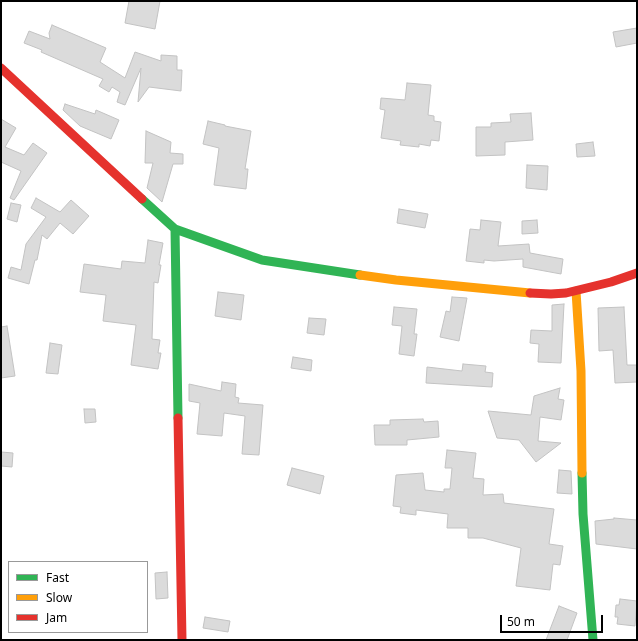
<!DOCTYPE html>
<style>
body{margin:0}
#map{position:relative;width:638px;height:641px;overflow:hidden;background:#fff;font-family:"Noto Sans",sans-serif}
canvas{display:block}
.frame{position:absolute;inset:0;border:2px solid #000;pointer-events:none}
.legend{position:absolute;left:8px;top:561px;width:140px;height:72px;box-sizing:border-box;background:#fff;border:1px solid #999;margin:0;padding:5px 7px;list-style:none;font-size:12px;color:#000}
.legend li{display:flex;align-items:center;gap:8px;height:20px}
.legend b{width:20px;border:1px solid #999}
.scale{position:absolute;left:500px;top:615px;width:103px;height:18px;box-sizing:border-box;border:2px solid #000;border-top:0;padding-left:5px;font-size:12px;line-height:14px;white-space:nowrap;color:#000;-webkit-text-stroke:3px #fff;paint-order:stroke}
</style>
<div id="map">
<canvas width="638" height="641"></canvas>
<div class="frame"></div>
<ul class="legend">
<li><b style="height:5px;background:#30b455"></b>Fast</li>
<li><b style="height:5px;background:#ff9f0a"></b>Slow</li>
<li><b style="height:5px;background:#e5322d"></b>Jam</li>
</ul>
<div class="scale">50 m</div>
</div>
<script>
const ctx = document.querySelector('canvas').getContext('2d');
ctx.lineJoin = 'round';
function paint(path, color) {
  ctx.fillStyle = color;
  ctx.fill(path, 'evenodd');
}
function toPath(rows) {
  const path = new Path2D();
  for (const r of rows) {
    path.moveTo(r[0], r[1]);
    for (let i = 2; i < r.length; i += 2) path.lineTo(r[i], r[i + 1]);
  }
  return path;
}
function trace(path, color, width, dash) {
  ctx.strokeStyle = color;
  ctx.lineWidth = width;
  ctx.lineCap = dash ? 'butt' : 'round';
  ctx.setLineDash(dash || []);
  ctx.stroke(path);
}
const building = toPath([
 [129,1,160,1,155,29,125,23,129,1],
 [52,25,106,48,100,62,125,78,135,52,161,61,161,55,177,56,177,70,182,70,181,91,149,87,138,102,141,68,125,105,117,102,120,92,112,87,109,92,99,86,103,79,41,52,42,50,24,43,29,31,50,39,49,33,52,25],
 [637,28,637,43,616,47,613,32,637,28],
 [407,83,431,85,428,115,434,116,434,121,441,122,439,141,431,140,430,146,419,144,419,147,400,145,401,141,381,138,385,110,380,109,381,98,405,100,407,83],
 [65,104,95,114,96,110,119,120,111,139,80,126,63,110,65,104],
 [531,113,533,140,505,142,505,155,476,156,476,127,491,127,491,123,511,122,510,114,531,113],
 [1,119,16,128,5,147,24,155,33,143,47,153,14,200,10,198,21,171,1,162,1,119],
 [208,121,225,125,225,126,251,131,245,169,248,169,246,189,214,185,219,148,203,144,208,121],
 [146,131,171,142,170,153,183,154,183,164,173,164,162,202,147,188,153,163,145,163,146,131],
 [593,142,595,156,577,157,576,144,593,142],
 [527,165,548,166,547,190,526,188,527,165],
 [36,198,60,212,71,200,89,216,73,234,60,223,47,239,42,235,37,260,35,260,29,284,8,278,11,267,21,270,26,244,46,217,31,208,36,198],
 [11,203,21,205,17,222,7,219,11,203],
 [399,209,428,214,425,228,397,223,399,209],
 [481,220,501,222,498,246,529,244,530,253,563,259,561,274,523,267,523,259,494,261,484,260,484,263,466,261,470,229,480,230,481,220],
 [537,220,538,233,522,234,522,221,537,220],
 [148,240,163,243,159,265,161,265,158,283,154,282,152,339,160,340,158,353,161,353,158,369,131,365,136,325,103,321,106,295,80,292,84,264,121,269,122,261,145,263,148,240],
 [218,292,244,295,241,320,215,316,218,292],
 [452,297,467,298,459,341,440,337,446,311,450,312,452,297],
 [564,304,561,363,538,362,539,344,530,343,531,330,552,331,552,305,564,304],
 [394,307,417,309,414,334,417,334,414,356,399,354,402,326,392,325,394,307],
 [624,307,627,365,637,365,637,382,615,383,613,350,599,351,598,308,624,307],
 [309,318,326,319,324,335,307,333,309,318],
 [7,326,15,376,1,378,1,327,7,326],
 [50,343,62,345,58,374,46,373,50,343],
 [293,357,312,360,311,371,291,368,293,357],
 [463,364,486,366,485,372,493,373,492,387,426,383,427,367,462,371,463,364],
 [222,382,236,384,235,397,239,398,238,403,263,405,259,455,242,454,245,416,224,413,222,436,197,434,200,403,189,401,189,384,221,391,222,382],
 [560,388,558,399,564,400,561,420,540,417,538,441,561,443,536,462,519,440,497,438,488,411,531,415,534,396,560,388],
 [84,409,95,409,96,422,85,423,84,409],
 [423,419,424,422,438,421,439,437,407,440,407,445,375,445,374,425,390,425,390,420,423,419],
 [447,450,476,453,473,478,484,479,483,495,503,494,504,503,554,509,549,544,563,546,560,565,553,564,550,590,516,586,521,548,483,538,468,538,468,528,447,528,448,514,416,510,416,515,400,513,401,507,393,506,396,475,423,473,425,490,444,492,444,489,450,489,452,468,445,468,447,450],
 [1,452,13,453,12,467,1,466,1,452],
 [292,468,324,476,320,494,287,485,292,468],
 [559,470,571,471,572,494,557,493,559,470],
 [614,518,637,520,637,549,596,544,595,521,614,519,614,518],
 [167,572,168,598,156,599,155,573,167,572],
 [620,599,637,601,635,626,617,624,618,617,615,617,616,605,619,605,620,599],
 [559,606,577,613,567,640,546,640,559,606],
 [205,617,230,621,228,632,203,628,205,617]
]);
paint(building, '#dbdbdb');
trace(building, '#c3c3c3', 1);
trace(toPath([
 [142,199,175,229,178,418],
 [175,229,262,260,360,275],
 [582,473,583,514,593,640]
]), '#30b455', 9);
trace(toPath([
 [360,275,396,280,530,293],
 [576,291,581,371,582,473]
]), '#ff9f0a', 9);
trace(toPath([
 [1,68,142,199],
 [530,293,551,294,566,293,611,282,637,273],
 [178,418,182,640]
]), '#e5322d', 9);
</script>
